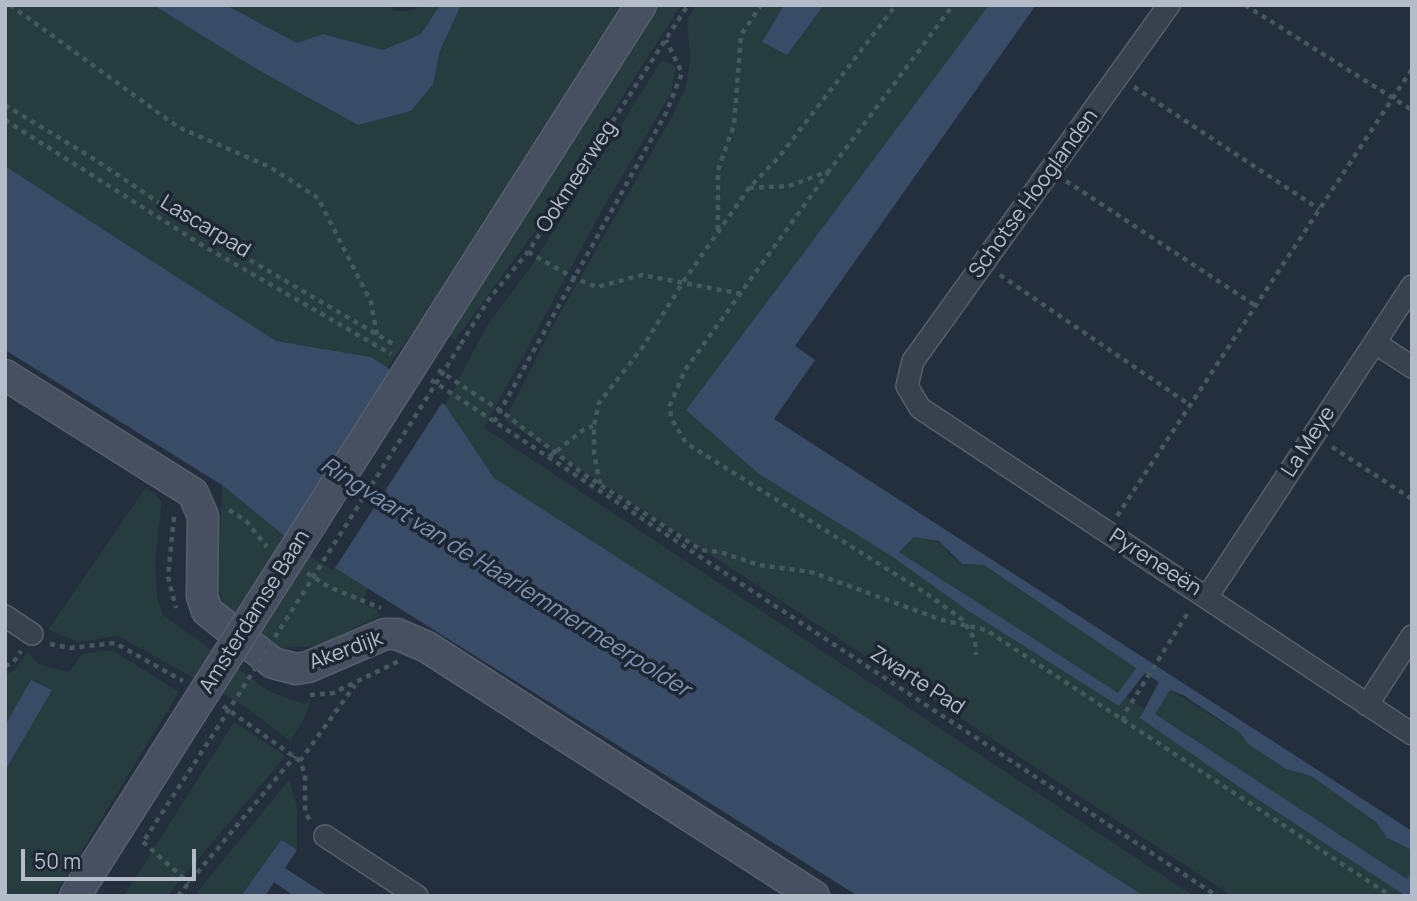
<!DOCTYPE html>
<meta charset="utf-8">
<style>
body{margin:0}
#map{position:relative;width:1417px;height:901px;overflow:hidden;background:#242f3e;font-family:Manrope,sans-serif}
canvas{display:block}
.frame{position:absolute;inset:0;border:7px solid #b4bcc9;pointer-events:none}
.scale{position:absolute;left:21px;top:849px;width:175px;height:32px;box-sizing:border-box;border:4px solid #b4bcc9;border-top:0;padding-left:9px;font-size:21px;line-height:24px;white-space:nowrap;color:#b4bcc9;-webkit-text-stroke:5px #1d2633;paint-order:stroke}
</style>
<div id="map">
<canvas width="1417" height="901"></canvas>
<div class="frame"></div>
<div class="scale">50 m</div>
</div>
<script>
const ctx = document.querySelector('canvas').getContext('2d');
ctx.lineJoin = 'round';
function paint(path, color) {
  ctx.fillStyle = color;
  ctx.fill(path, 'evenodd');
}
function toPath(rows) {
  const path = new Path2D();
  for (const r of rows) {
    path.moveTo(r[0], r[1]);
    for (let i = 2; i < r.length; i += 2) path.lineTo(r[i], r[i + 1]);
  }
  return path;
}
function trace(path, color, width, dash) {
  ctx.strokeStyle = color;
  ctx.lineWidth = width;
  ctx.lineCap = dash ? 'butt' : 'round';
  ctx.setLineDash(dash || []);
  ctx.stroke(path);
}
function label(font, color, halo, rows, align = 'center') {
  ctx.font = font + ' Manrope,sans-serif';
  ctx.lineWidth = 7;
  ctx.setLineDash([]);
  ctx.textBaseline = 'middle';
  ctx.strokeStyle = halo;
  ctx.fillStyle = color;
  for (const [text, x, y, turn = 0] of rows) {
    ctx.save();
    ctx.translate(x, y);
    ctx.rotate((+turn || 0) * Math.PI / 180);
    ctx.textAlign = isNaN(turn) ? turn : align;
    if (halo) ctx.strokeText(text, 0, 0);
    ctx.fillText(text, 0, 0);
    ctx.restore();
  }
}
paint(toPath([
 [5,5,153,5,258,70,358,125,411,111,433,84,440,51,461,5,630,5,460,265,387,368,371,357,276,341,5,166],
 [226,5,387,5,395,11,404,11,415,10,419,5,440,5,421,34,383,50,323,34,297,43],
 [657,5,681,5,547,215,455,340,446,334],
 [696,5,784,5,762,42,787,55,824,5,989,5,686,410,899,552,913,537,928,537,946,546,949,554,962,564,984,565,1137,668,1119,693,1154,714,1170,690,1240,733,1248,744,1286,769,1311,776,1376,822,1387,838,1412,850,1412,871,1408,879,1412,896,1232,896,505,420,549,333,674,113,686,86,690,60,687,20],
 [662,60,676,67,671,93,601,212,484,428,1194,896,1144,896,493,478,445,405,487,326,532,265],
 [222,485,282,534,368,588,362,603,377,610,380,616,315,646,279,648,257,634,224,604,218,588],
 [146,487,162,501,155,562,157,597,163,615,270,692,305,704,311,699,303,721,290,741,243,705,118,636,78,642,48,630],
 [112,650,179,692,54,896,5,896,5,771,51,691,31,680,5,725,5,675,15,670,28,652,38,664,69,672,82,654],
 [234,722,283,754,283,759,167,896,124,896],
 [289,780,297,807,297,850,280,841,241,896,194,896]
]), '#263c3f');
paint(toPath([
 [153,5,226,5,297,43,323,34,383,50,421,34,440,5,461,5,440,51,433,84,411,111,358,125,258,70],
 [784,5,824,5,787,55,762,42],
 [989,5,1036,5,795,346,815,360,774,419,1412,831,1412,850,1387,838,1376,822,1311,776,1286,769,1248,744,1240,733,1183,695,1170,690,1155,714,1407,879,1412,871,1412,896,1406,896,1251,795,1140,718,1159,682,1145,673,1119,706,967,610,893,557,759,474,686,410],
 [914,537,939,541,962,564,984,565,1136,668,1118,693,899,552],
 [5,166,276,341,371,357,445,405,494,478,1144,896,858,896,332,566,282,534,222,485,5,350],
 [31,680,52,690,5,771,5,725],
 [281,840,297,850,285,868,328,896,294,896,274,882,265,896,241,896]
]), '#394c67');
paint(toPath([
 [394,367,444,400,333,571,283,538]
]), '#242f3e');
const street = toPath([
 [1169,5,913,361,907,386,920,408,1412,734],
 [1375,343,1412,367],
 [1207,597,1412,286],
 [5,616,32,634],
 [1367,705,1412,636],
 [325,836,417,896]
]);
const secondary = toPath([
 [436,327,641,5],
 [5,375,193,493,203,516,202,596,207,611,273,663,296,669,308,667,385,634,397,634,427,647,814,896],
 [75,896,191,713]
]);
trace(street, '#565f6c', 24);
trace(secondary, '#565f6c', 33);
trace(toPath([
 [10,5,178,127,270,167,318,198,371,302,377,336],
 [1245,5,1412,110],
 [1134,87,1319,209],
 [5,105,94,159,207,235,395,345],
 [5,120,202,245,391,354],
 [829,171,685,370,670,405,671,418,686,443,927,594,963,620,975,640,976,655],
 [1066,181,1256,306],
 [749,188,789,186,829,171,953,5],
 [718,230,718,170,734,125,741,35,761,5],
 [528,252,574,278,597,287,642,275,742,294],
 [1000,275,1190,405],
 [461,344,489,299,528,252,688,5],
 [438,370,501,411,582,473,701,550,720,552,759,565,811,572,942,620,986,630,1391,896],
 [431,380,1217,896],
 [494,422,666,113,682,73,666,40],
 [1332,447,1412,499],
 [549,457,583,430,593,426],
 [600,484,594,453,594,425,599,403,642,348,683,282,749,188,779,157,896,5],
 [229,510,246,521,267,547],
 [1117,516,1412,69],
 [174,517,168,577,176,608],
 [307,573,329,587,381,608],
 [50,644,70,648,115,643,183,681],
 [5,666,13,663,21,651],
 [310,695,333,693,399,661],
 [223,706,300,761,305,775,305,811,311,823],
 [1123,721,1125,713,1189,611],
 [300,761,355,685],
 [145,839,216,730],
 [143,842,189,883],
 [178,896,295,756]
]), '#44595c', 4.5, [5, 5]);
trace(street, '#38414e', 21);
trace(secondary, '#465061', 30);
const secondaryBridge = toPath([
 [191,713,436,327]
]);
trace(secondaryBridge, '#565f6c', 33, []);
trace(toPath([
 [216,730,461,344]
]), '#44595c', 4.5, [5, 5]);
trace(secondaryBridge, '#465061', 30);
label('21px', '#b4bcc9', '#1d2633', [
 ["Ookmeerweg",577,177,-57],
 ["Schotse Hooglanden",1034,194,-54],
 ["Lascarpad",205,227,31],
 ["La Meye",1309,442,-57],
 ["Pyreneeën",1155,563,33],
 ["Amsterdamse Baan",255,612,-58],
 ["Akerdijk",346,651,-20],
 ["Zwarte Pad",917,681,33]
]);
label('italic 23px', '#7c92b1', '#1d2633', [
 ["Ringvaart van de Haarlemmermeerpolder",505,578,32]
]);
</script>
